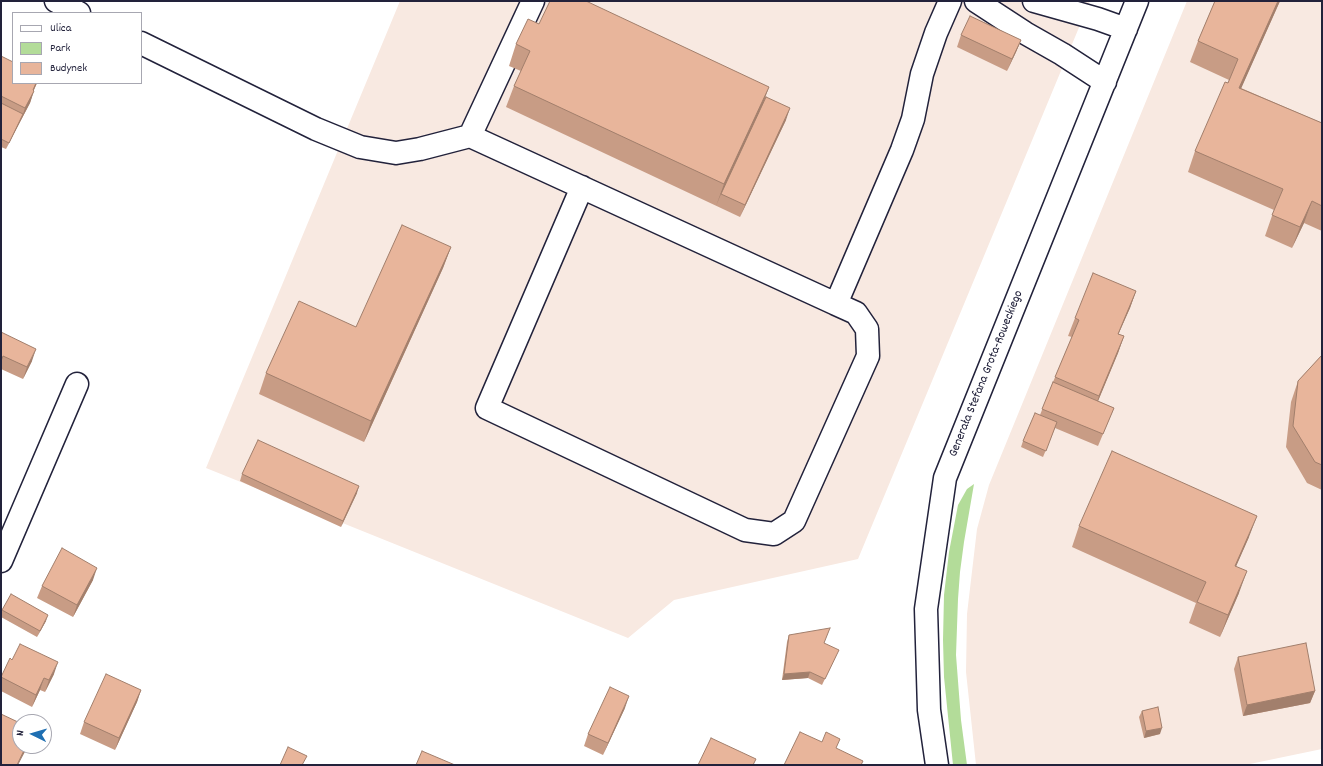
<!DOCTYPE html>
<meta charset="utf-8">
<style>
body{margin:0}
#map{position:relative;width:1323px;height:766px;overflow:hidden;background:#fff;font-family:Dekko,sans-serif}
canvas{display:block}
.frame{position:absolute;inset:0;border:2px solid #22223b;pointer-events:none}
.legend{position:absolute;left:12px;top:12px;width:130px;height:72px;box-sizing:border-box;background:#fff;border:1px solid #a7a7b1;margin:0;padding:5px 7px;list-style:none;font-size:12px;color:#22223b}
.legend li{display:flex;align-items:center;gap:8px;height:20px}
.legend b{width:20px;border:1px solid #a7a7b1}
.north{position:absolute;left:12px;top:714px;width:40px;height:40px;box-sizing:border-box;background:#fff;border:1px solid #a7a7b1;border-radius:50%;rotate:275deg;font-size:11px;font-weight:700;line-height:16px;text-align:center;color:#22223b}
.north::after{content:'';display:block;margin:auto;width:14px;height:18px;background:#1f6fb2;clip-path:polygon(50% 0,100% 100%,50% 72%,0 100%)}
</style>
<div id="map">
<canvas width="1323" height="766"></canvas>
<div class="frame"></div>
<ul class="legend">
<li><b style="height:5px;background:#fff"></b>Ulica</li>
<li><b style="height:11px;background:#b3dc99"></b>Park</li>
<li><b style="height:11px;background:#e8b59b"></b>Budynek</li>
</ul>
<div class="north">N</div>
</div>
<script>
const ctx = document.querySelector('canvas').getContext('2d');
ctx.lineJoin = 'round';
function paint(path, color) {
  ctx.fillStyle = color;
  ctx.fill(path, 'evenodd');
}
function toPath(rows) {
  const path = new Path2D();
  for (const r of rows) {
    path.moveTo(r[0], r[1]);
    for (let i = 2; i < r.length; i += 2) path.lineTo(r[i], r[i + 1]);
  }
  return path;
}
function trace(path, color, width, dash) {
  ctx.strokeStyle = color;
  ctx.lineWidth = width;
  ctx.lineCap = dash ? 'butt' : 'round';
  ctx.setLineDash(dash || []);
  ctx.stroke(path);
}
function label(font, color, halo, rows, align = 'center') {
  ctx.font = font + ' Dekko,sans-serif';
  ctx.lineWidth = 4;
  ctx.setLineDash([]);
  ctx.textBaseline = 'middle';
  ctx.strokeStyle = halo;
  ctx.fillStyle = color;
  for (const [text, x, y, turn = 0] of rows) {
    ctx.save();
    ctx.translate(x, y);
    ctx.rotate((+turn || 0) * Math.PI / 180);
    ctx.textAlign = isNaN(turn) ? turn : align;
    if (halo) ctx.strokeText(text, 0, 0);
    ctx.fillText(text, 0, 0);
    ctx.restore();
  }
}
paint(toPath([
 [400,1,1090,1,858,559,674,600,628,638,206,468],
 [1187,1,1322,1,1322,749,1245,765,976,765,966,672,967,614,977,529,989,485]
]), '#f8e9e1');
paint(toPath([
 [974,484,964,542,960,572,958,599,956,655,961,720,967,765,953,765,944,677,943,640,944,595,949,552,958,505,967,489]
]), '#b3dc99');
const minor = toPath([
 [56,1,79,13],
 [533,1,470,136,836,304,902,150,913,119,922,74,936,33,950,1],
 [976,1,1025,33,1062,54,1105,82],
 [1034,1,1098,19,1126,29],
 [141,43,316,129,360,147,396,153,420,149,470,136],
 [582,187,487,408,745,530,774,534,794,521,868,356,867,329,856,313,836,304],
 [1,561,77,384],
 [937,765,929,710,926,609,945,478,1137,1]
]);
trace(minor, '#22223b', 25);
trace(minor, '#fff', 22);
paint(toPath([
 [1215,1,1280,1,1241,88,1322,123,1322,231,1304,223,1292,248,1265,236,1274,210,1188,172,1195,151,1229,80,1190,62,1198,41],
 [539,24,766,97,786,120,740,217,506,107,514,86,521,71,509,66,516,44],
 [961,35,1021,40,1016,52,1007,71,957,47],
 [1,56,13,83,37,83,34,90,30,103,6,149,1,147],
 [451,247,443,268,364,442,259,394,266,373,356,327],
 [1136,291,1130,308,1118,334,1124,336,1118,353,1098,401,1114,408,1098,446,1055,428,1043,457,1021,447,1023,441,1040,415,1053,382,1072,337,1068,336,1075,318],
 [1,332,32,361,23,379,1,369],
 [1322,355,1322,490,1307,483,1286,447,1291,402,1298,381],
 [242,474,357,493,341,527,240,481],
 [1079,526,1249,537,1236,566,1239,593,1220,637,1189,623,1196,603,1072,547],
 [93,580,73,617,37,598,42,586],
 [2,610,46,621,37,637,1,617,1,613],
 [789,635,824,643,836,656,822,685,808,678,782,680,787,642],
 [1238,657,1315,691,1310,703,1243,716,1234,669],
 [12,660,54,674,45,692,40,690,32,707,1,691,1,677],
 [141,690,137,702,115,750,80,734,84,722],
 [625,708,603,755,584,746,588,734],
 [1142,711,1160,734,1144,738,1139,717]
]), '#c89c85');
paint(toPath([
 [1278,1,1280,1,1232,109,1239,88],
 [1021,40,1016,52,1007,71,1012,59],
 [36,83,37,83,30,98,34,91,30,103,21,120,25,108],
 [769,87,761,109,721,194,716,206,724,184],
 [790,108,786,120,740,217,745,205],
 [23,114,21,120,6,149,9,143],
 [1312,201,1304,223,1292,248,1300,227],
 [451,247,443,268,364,442,371,421],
 [1136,291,1130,308,1111,351,1118,334],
 [1124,336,1118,353,1093,413,1099,396],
 [36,349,32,361,23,379,27,367],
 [359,486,357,493,341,527,343,521],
 [1257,516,1249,537,1227,587,1235,566],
 [97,568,93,580,73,617,77,605],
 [1247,571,1239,593,1220,637,1228,615],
 [48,615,46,621,37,637],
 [58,662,54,674,45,692,49,680],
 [810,672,808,678,782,680,784,674],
 [44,678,40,690,32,707,36,695],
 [141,690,137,702,115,750,119,738],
 [1315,691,1310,703,1243,716,1247,705],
 [629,696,625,708,603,755,608,743],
 [1162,728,1160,734,1144,738,1146,731],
 [26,746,28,746,18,765,17,765]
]), '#a27f6c');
const building = toPath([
 [550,1,586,1,769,87,724,184,514,86,530,51,516,44,528,19,539,24,550,1],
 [1215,1,1278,1,1239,88,1322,123,1322,206,1312,201,1300,227,1272,215,1283,189,1195,151,1225,82,1228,83,1238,59,1198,41,1215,1],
 [970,16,1021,40,1012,59,961,35,970,16],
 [1,56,13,62,13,83,36,83,33,90,34,91,25,108,1,96,1,56],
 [766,97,790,108,745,205,721,194,766,97],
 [1,103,23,114,9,143,1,139,1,103],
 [402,225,451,247,371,421,266,373,299,301,356,327,402,225],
 [1093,273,1136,291,1118,334,1124,336,1099,396,1055,377,1079,320,1075,318,1093,273],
 [1,332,36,349,27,367,3,356,1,361,1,332],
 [1322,355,1322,465,1315,462,1293,426,1298,381,1322,355],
 [1053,382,1114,408,1103,434,1042,409,1053,382],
 [1035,413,1057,422,1046,451,1023,441,1035,413],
 [258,440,359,486,343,521,242,474,258,440],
 [1112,451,1257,516,1235,566,1247,571,1228,615,1197,602,1206,582,1079,526,1112,451],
 [62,548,97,568,77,605,42,586,62,548],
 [11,594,48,615,40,631,2,610,11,594],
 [830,628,824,643,839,650,825,679,810,672,784,674,789,635,830,628],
 [1306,643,1315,691,1247,705,1238,657,1306,643],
 [20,644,58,662,49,680,44,678,36,695,1,677,10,658,12,660,20,644],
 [106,674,141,690,119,738,84,722,106,674],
 [610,687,629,696,608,743,588,734,610,687],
 [1158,707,1162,728,1146,731,1142,711,1158,707],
 [1,714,20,723,20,746,26,746,17,765,1,765,1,714],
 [800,732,822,742,826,732,840,739,836,748,863,761,861,765,784,765,800,732],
 [711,738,756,759,753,765,698,765,711,738],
 [288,747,307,756,302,765,280,765,288,747],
 [422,751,455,765,416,765,422,751]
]);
paint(building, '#e8b59b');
trace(building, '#a27f6c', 1);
label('13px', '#22223b', '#fff', [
 ["Generała Stefana Grota-Roweckiego",987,374,-68]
]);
</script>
